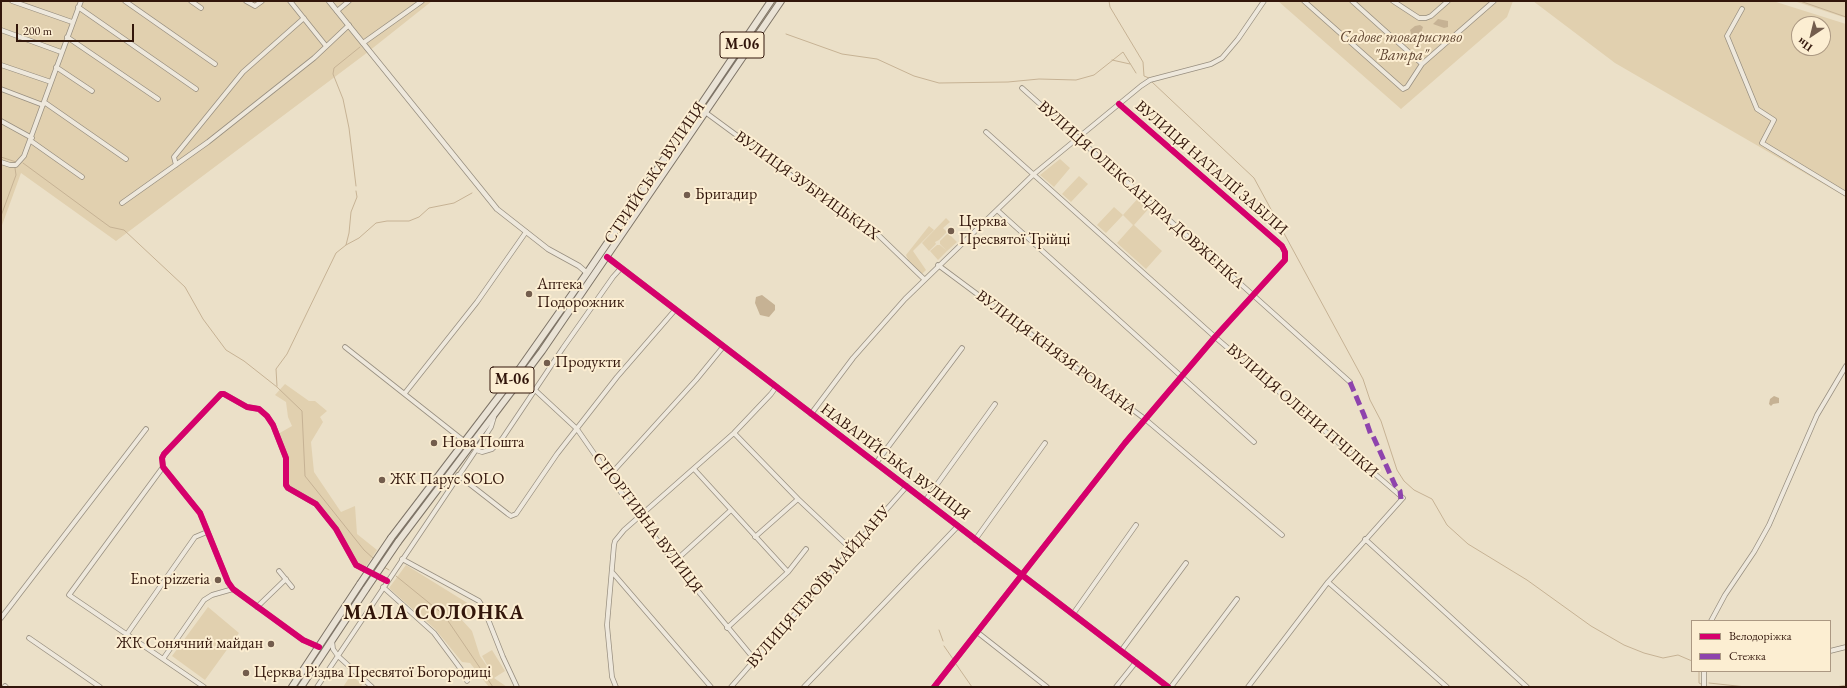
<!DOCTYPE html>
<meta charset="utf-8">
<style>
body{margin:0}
#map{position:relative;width:1847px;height:688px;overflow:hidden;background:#ebe0c8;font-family:"EB Garamond",serif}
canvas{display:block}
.frame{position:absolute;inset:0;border:2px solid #32160b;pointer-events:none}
.legend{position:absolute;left:1691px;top:620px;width:140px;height:52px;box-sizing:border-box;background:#fceed2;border:1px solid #ab9882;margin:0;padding:5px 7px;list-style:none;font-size:12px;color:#32160b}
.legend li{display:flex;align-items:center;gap:8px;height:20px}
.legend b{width:20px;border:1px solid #ab9882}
.north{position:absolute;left:1791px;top:16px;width:40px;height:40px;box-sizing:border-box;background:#fceed2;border:1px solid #ab9882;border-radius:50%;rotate:215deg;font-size:11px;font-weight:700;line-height:16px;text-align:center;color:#32160b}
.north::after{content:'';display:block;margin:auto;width:14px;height:18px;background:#735d4d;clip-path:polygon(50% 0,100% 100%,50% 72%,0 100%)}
.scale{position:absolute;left:16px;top:24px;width:118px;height:18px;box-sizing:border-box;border:2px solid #32160b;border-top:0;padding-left:5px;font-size:12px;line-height:14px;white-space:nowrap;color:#32160b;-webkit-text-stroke:3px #fceed2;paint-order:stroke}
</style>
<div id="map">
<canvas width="1847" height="688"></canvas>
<div class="frame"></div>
<ul class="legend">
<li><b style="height:5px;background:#d6006c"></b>Велодоріжка</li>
<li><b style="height:5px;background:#8e44ad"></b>Стежка</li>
</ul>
<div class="north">Пн</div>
<div class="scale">200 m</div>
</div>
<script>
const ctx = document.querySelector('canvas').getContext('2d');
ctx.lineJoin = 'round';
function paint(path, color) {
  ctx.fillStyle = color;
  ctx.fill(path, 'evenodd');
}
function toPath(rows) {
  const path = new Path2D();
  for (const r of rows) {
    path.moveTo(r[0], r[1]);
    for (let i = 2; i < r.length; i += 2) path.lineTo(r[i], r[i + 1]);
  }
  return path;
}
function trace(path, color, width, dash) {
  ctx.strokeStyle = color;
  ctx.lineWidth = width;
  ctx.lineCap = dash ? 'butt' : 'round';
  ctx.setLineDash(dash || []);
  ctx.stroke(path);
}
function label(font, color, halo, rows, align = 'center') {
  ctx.font = font + ' "EB Garamond",serif';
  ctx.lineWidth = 4;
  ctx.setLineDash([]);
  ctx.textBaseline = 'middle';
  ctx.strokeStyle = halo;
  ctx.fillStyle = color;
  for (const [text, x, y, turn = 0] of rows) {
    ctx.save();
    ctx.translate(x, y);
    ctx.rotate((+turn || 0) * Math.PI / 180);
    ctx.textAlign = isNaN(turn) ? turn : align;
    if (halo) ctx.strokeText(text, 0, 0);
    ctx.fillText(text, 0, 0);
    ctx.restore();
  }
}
paint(toPath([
 [1,1,432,1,364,55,116,241,21,173,1,228],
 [773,1,777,1,662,171,661,171],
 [1278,1,1513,1,1507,17,1401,109],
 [1533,1,1773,1,1846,24,1846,197,1615,63],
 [1799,24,1823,24,1823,48,1799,48],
 [1794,1,1846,1,1846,18],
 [1060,159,1070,168,1054,187,1040,175],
 [1079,176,1088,184,1071,202,1062,194],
 [655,179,540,349,518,380,516,379],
 [1140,196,1151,206,1134,225,1162,251,1146,269,1117,243,1133,225,1123,215,1106,233,1097,225,1114,207,1123,215],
 [946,218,950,222,943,228,947,232,939,240,935,242,936,244,929,251,922,243],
 [929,226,934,230,913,251,926,270,922,274,908,260,906,255],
 [948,233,957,242,947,251,940,244,940,241],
 [937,245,940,245,947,251,938,260,930,251],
 [515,380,517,382,397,538,396,537],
 [285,384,309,401,315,401,327,411,320,417,323,422,311,442,314,472,341,512,355,506,357,534,377,550,365,568,356,564,342,534,316,501,293,490,288,484,288,460,278,434,292,426,288,417,286,402,275,395],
 [406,565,482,612,461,619,472,631,480,656,491,672,482,656,492,650,505,671,494,678,507,687,489,687,470,663,462,662,435,629,389,588],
 [363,586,364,587,297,687,295,687],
 [208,607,239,633,205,680,172,656],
 [351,675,362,684,361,687,343,687]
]), '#e1d0af');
paint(toPath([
 [1438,19,1448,21,1448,27,1444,28,1433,24],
 [1420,25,1423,27,1421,33,1423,38,1420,41,1413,40,1410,30,1415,26],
 [762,295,775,305,775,310,769,317,760,315,755,303,756,297],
 [1774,396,1779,398,1779,403,1773,404,1771,406,1769,404,1770,399]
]), '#c6b294');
trace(toPath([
 [1109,1,1110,7,1143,62,1144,76,1149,78],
 [1800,1,1846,17],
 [786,34,842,54,877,59,914,76,939,83,1008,82,1039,79,1076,80,1094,75,1123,52,1136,73],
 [1112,60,1130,64],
 [1152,82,1254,178,1363,379,1370,400,1381,421,1397,470,1404,481,1414,490,1432,499,1447,525,1468,544,1527,580,1591,626,1624,645,1644,653,1663,658,1678,655,1692,661],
 [1,157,16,162],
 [23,163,110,227,124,230,185,287,203,319,226,350,244,361,277,387,302,411,305,476,364,550,374,559],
 [356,186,349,128,343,99,333,74,334,68,360,47],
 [1,216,16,175,15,168],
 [346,245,359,238,376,223,387,221,409,221,419,217,429,208,454,203,472,193],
 [277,386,276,369,287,354,336,253,346,245,349,233,351,212,357,197,356,191],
 [384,567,389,570],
 [396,576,444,615,493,687],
 [939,630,943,641],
 [944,646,953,659],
 [956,664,972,687],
 [1699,671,1699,683,1701,684],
 [1709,683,1746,687],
 [1836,687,1846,685]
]), '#c6b294', 1);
const minor = toPath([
 [12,1,72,22],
 [125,1,215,64],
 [191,1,201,8],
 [246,1,255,6,262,1],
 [290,1,326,46],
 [1304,1,1403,89,1407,87,1422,64,1494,1],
 [1352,1,1422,64],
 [1393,1,1419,18,1426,18,1431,16,1448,1],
 [78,7,196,89],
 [1742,9,1727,36,1757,109,1774,120,1762,143,1846,194],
 [337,11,349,1],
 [1,30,61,52],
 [67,37,158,99],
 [363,43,422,1],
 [1,65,51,82],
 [56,67,92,91],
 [1022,88,1350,382],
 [1,89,43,105],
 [44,102,126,159],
 [705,112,792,176,805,180,870,227,924,279],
 [1,121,32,138],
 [986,132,1215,337,1403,498],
 [31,141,82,177],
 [1,162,10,165,16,165,24,156,81,1],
 [176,165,174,157,243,72,304,18],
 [122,203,208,142,314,58,349,25],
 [997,210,1254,442],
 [938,265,1145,419,1282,535],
 [345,347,464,441],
 [535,390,577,429,625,498,674,562,755,660],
 [405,393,477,302,526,232],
 [811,414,853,358,905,299,1034,174,1141,86,1150,80,1211,64,1222,58,1238,39,1264,1],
 [734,433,798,499,851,549],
 [476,450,482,452,492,449,502,439,563,348,613,277,621,268],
 [876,463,962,348],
 [163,467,69,595,204,687],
 [694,469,788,572],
 [458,475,508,514,511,516,516,514,557,454,617,377,675,310],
 [610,475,696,380,723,347],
 [925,501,995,404],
 [755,537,798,499],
 [1365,539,1527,687],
 [975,540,1045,443],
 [402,559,479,601,484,609,503,657,517,687],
 [674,562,731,510],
 [279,571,292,587],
 [612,572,711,687],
 [1328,582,1447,687],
 [383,587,434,633,463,672,467,681],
 [257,607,286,579],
 [1073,614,1136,525],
 [1,618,146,429],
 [1711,621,1725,595,1754,552,1769,525,1817,415,1846,366],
 [727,628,788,572,806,549],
 [977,632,1047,687],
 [127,634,195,537,207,532],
 [29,638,100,687],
 [332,640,333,649,338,656,372,687],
 [319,647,303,640,233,589,228,582,200,513,163,467,162,458,164,454,221,394,224,394,247,407,259,409,267,416,273,425,286,458,286,485,288,488,316,504,336,529,356,565,387,581],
 [1121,651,1186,563],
 [1830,651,1846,647],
 [163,659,204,600,212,595,233,589],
 [5,686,6,687],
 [317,687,476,450,491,427,494,417],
 [616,687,612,677,607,625,614,545,615,541,624,530,734,433,771,394,776,387],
 [731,687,907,486],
 [804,687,958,526],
 [934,687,1125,443,1215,337,1285,260,1285,252,1282,246,1119,104],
 [1116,687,1136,662],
 [1171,687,1237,599],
 [1248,687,1328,582,1403,498,1401,499],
 [1704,687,1704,671]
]);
const tertiary = toPath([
 [329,1,497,209,548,249,579,266,587,273],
 [607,257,1168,687]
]);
const trunk = toPath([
 [391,538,513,378,587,273,771,1],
 [398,542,542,351,781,1],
 [292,687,360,584],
 [301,687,366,589]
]);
trace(minor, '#988f80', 5.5);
trace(tertiary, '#988f80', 6);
trace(trunk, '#7e7467', 8);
trace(minor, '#eee8dc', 4);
trace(tertiary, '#eee8dc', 4.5);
trace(trunk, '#eae3d6', 6);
const trunkBridge = toPath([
 [360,584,391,538],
 [366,589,398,542]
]);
trace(trunkBridge, '#7e7467', 8, []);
trace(trunkBridge, '#eae3d6', 6);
trace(toPath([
 [1350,382,1364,415,1371,435,1373,436,1395,485,1400,491,1401,499]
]), '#8e44ad', 5, [10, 5]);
trace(toPath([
 [607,257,1168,687],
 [319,647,303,640,233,589,228,582,200,513,163,467,162,458,164,454,221,394,224,394,247,407,259,409,267,416,273,425,286,458,286,485,288,488,316,504,336,529,356,565,387,581],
 [934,687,1125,443,1215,337,1285,260,1285,252,1282,246,1119,104]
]), '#d6006c', 6);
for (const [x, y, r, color] of [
 [687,195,4,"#735d4d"],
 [951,231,4,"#735d4d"],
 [529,294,4,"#735d4d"],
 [547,363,4,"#735d4d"],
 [434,443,4,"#735d4d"],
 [382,480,4,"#735d4d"],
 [218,580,4,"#735d4d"],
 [271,644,4,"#735d4d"],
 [246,673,4,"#735d4d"]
]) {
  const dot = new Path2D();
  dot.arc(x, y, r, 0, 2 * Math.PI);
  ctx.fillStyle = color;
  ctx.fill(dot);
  trace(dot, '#fceed2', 1.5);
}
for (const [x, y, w] of [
 [742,45,44],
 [512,380,44]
]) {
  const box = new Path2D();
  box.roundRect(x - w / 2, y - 13, w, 26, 3);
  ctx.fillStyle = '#fceed2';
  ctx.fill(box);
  trace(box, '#32160b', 1);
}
label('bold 15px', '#32160b', null, [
 ["М-06",742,45],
 ["М-06",512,380]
]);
label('italic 16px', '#644a36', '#fceed2', [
 ["Садове товариство",1401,38],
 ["\"Ватра\"",1401,56]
]);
label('16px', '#32160b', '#fceed2', [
 ["ВУЛИЦЯ НАТАЛІЇ ЗАБІЛИ",1211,168,41],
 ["СТРИЙСЬКА ВУЛИЦЯ",655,173,-56],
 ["ВУЛИЦЯ ЗУБРИЦЬКИХ",807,186,36],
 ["ВУЛИЦЯ ОЛЕКСАНДРА ДОВЖЕНКА",1141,195,42],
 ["ВУЛИЦЯ КНЯЗЯ РОМАНА",1056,353,37],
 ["ВУЛИЦЯ ОЛЕНИ ПЧІЛКИ",1302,411,41],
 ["НАВАРІЙСЬКА ВУЛИЦЯ",895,462,37],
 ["СПОРТИВНА ВУЛИЦЯ",647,523,53],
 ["ВУЛИЦЯ ГЕРОЇВ МАЙДАНУ",819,587,-49]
]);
label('16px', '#32160b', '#fceed2', [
 ["Бригадир",695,195],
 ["Церква",959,222],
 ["Пресвятої Трійці",959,240],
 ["Аптека",537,285],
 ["Подорожник",537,303],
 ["Продукти",555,363],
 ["Нова Пошта",442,443],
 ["ЖК Парус SOLO",390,480],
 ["Enot pizzeria",210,580,"right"],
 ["ЖК Сонячний майдан",263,644,"right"],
 ["Церква Різдва Пресвятої Богородиці",254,673]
], 'left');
ctx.letterSpacing = '1px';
label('bold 20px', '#32160b', '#fceed2', [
 ["МАЛА СОЛОНКА",434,614]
]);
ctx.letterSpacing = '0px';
</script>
